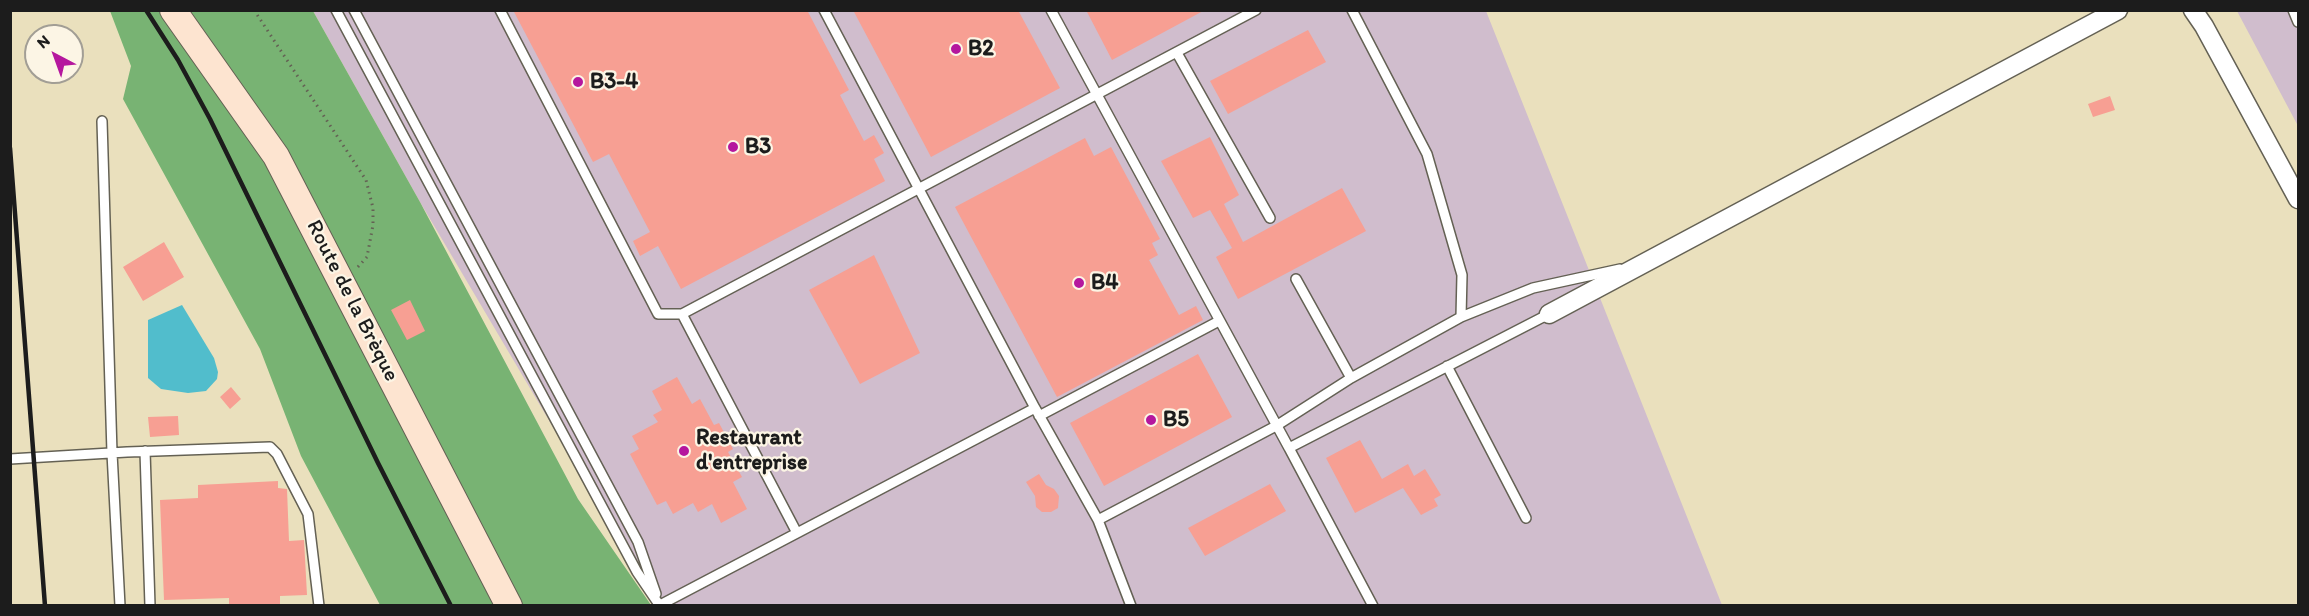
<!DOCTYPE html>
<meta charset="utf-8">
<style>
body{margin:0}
#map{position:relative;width:2309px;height:616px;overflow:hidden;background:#eae0bd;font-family:Itim,sans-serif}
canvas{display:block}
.frame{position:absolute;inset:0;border:12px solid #1c1c1c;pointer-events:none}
.north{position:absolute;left:24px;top:24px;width:60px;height:60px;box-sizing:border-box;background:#fcf5e5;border:2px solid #a29e95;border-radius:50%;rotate:319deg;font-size:16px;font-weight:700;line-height:24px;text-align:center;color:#1c1c1c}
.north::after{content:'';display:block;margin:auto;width:21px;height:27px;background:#b5179e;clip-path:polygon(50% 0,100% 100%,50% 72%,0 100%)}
</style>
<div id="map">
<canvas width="2309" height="616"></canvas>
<div class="frame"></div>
<div class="north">N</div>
</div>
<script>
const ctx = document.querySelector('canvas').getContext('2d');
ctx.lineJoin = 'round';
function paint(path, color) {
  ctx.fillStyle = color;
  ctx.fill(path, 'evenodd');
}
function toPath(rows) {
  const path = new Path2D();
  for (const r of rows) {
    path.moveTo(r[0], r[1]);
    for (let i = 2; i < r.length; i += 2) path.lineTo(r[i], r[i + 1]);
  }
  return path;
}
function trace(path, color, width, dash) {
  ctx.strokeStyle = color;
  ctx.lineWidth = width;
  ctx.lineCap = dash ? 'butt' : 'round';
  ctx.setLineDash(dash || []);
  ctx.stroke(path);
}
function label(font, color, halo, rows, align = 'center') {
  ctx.font = font + ' Itim,sans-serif';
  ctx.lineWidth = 4.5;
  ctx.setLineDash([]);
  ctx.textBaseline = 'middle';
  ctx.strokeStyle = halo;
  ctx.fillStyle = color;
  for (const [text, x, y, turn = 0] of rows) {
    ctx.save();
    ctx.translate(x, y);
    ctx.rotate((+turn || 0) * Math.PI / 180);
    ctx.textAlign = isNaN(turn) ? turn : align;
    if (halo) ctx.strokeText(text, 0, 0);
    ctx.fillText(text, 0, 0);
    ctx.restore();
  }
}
paint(toPath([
 [313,11,1486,11,1722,605,658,605,420,202],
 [2237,11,2298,11,2298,126]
]), '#d0bdcd');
paint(toPath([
 [110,11,313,11,420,202,578,499,651,605,380,605,301,456,260,349,123,99,131,66]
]), '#78b373');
paint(toPath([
 [182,305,214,358,218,372,217,379,206,391,188,393,161,389,148,378,148,320]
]), '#51bdcc');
paint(toPath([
 [513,10,807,10,849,90,840,95,864,141,874,135,884,153,874,159,885,181,681,289,658,246,640,256,633,241,650,232,609,154,593,162],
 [853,10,1018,10,1060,88,931,157],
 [1086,10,1205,10,1112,60],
 [1308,30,1326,62,1228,114,1210,81],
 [2110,96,2115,110,2093,117,2088,104],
 [1210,137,1239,195,1224,204,1243,242,1342,188,1366,231,1238,299,1216,257,1232,248,1210,210,1193,218,1161,161],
 [1085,138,1094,156,1111,147,1160,239,1152,243,1158,255,1149,260,1179,315,1196,306,1203,320,1057,397,955,207],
 [164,242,184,277,143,301,123,267],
 [874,255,920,353,860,384,809,290],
 [410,300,425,331,407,340,391,310],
 [1198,354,1232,417,1104,486,1070,423],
 [677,377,692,404,700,399,714,425,719,423,733,449,728,452,742,477,733,482,747,509,721,523,712,504,698,512,693,503,673,514,666,501,657,505,630,454,639,449,632,436,658,422,653,415,662,410,652,391],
 [231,387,241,399,230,409,220,397],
 [178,416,179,435,150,437,148,417],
 [1360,440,1382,479,1408,464,1414,476,1425,469,1441,495,1434,499,1438,506,1421,515,1403,488,1355,513,1326,458],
 [1039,474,1046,485,1054,489,1059,496,1058,508,1051,512,1042,512,1036,507,1035,496,1026,482],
 [278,481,278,488,287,489,289,541,304,540,307,595,280,596,280,606,229,606,229,598,164,600,160,500,198,498,198,485],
 [1270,484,1286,511,1205,556,1188,528]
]), '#f79f93');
const service = toPath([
 [336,10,637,572,660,606],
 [354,10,638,542,656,594],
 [500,10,658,314,682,314,1256,10],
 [824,10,1035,408,1098,520,1131,606],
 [1051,10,1289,448,1549,314],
 [1352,10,1427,154,1462,275,1461,317],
 [2293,10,2298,22],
 [1177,53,1270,218],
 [102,121,112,453,120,606],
 [1296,279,1351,378],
 [682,314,797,533],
 [1447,366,1526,518],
 [1039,416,1219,321],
 [1289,448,1373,606],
 [145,451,150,606],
 [10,459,127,452,270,447,277,454,308,514,319,606],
 [1098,520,1276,426,1351,378,1461,317,1533,288,1620,269],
 [660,605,1035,408]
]);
const minor = toPath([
 [2193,10,2204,26,2298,199],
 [1549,314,2118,10]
]);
const secondary = toPath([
 [173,10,276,156,509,606]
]);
trace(service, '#646154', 12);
trace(minor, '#646154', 21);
trace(secondary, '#646154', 28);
trace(toPath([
 [254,10,366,180,373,208,373,225,367,257,356,269]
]), '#646154', 3, [1.5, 4.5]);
trace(service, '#fff', 9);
trace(minor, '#fff', 18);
trace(secondary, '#fde4d0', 26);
trace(toPath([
 [146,10,178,60,210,119,378,463,451,606],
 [10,148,45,606]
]), '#1c1c1c', 4.5);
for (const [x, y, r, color] of [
 [956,49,6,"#b5179e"],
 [578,82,6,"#b5179e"],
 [733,147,6,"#b5179e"],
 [1079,283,6,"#b5179e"],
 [1151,420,6,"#b5179e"],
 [684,451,6,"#b5179e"]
]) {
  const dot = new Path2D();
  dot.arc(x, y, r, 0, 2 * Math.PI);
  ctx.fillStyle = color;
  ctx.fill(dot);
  trace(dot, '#fcf5e5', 2);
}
label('bold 22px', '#1c1c1c', '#fcf5e5', [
 ["B2",968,49],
 ["B3-4",590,82],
 ["B3",745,147],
 ["B4",1091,283],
 ["B5",1163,420],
 ["Restaurant",696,438],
 ["d'entreprise",696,463]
], 'left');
label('22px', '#1c1c1c', '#fcf5e5', [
 ["Route de la Brèque",352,301,63]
]);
</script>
